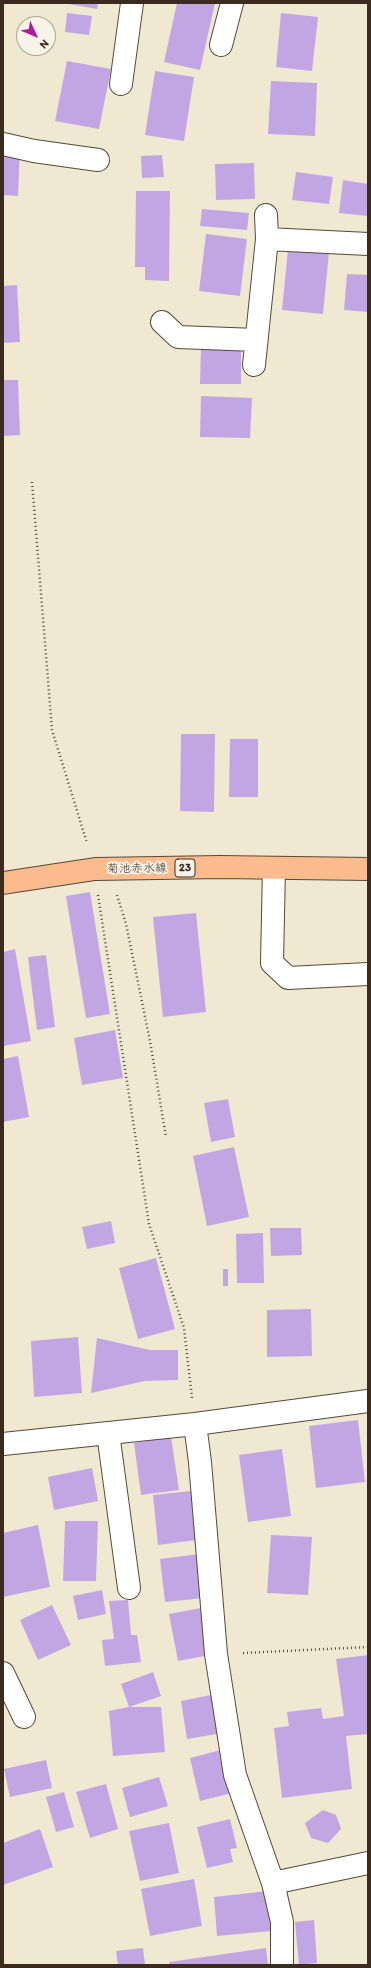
<!DOCTYPE html>
<meta charset="utf-8">
<style>
body{margin:0}
#map{position:relative;width:371px;height:1968px;overflow:hidden;background:#f0e9d1;font-family:Itim,sans-serif}
canvas{display:block}
.frame{position:absolute;inset:0;border:4px solid #3b2a1e;pointer-events:none}
.north{position:absolute;left:16px;top:16px;width:40px;height:40px;box-sizing:border-box;background:#f7f3e8;border:1px solid #aca397;border-radius:50%;rotate:134deg;font-size:11px;font-weight:700;line-height:16px;text-align:center;color:#3b2a1e}
.north::after{content:'';display:block;margin:auto;width:14px;height:18px;background:#b5179e;clip-path:polygon(50% 0,100% 100%,50% 72%,0 100%)}
</style>
<div id="map">
<canvas width="371" height="1968"></canvas>
<div class="frame"></div>
<div class="north">N</div>
</div>
<script>
const ctx = document.querySelector('canvas').getContext('2d');
ctx.lineJoin = 'round';
function paint(path, color) {
  ctx.fillStyle = color;
  ctx.fill(path, 'evenodd');
}
function toPath(rows) {
  const path = new Path2D();
  for (const r of rows) {
    path.moveTo(r[0], r[1]);
    for (let i = 2; i < r.length; i += 2) path.lineTo(r[i], r[i + 1]);
  }
  return path;
}
function trace(path, color, width, dash) {
  ctx.strokeStyle = color;
  ctx.lineWidth = width;
  ctx.lineCap = dash ? 'butt' : 'round';
  ctx.setLineDash(dash || []);
  ctx.stroke(path);
}
function label(font, color, halo, rows, align = 'center') {
  ctx.font = font + ' Itim,"Klee One",sans-serif';
  ctx.lineWidth = 3.5;
  ctx.setLineDash([]);
  ctx.textBaseline = 'middle';
  ctx.strokeStyle = halo;
  ctx.fillStyle = color;
  for (const [text, x, y, turn = 0] of rows) {
    ctx.save();
    ctx.translate(x, y);
    ctx.rotate((+turn || 0) * Math.PI / 180);
    ctx.textAlign = isNaN(turn) ? turn : align;
    if (halo) ctx.strokeText(text, 0, 0);
    ctx.fillText(text, 0, 0);
    ctx.restore();
  }
}
paint(toPath([
 [63,3,98,3,97,9],
 [177,3,215,3,200,70,164,62],
 [67,13,92,16,89,35,65,32],
 [281,13,318,17,312,71,276,67],
 [67,61,111,69,99,129,55,121],
 [155,71,194,77,184,141,145,135],
 [271,81,317,83,315,136,268,134],
 [3,149,20,150,18,196,3,195],
 [162,155,164,177,142,178,141,156],
 [254,163,255,199,216,200,215,164],
 [296,172,333,177,329,204,292,200],
 [343,180,368,184,368,216,339,213],
 [136,191,170,191,169,281,145,280,145,267,135,267],
 [202,209,249,213,247,230,200,226],
 [206,234,247,239,240,296,199,291],
 [288,249,329,252,323,314,282,310],
 [347,274,368,275,368,312,344,310],
 [17,285,20,342,3,343,3,286],
 [201,347,241,348,241,384,200,384],
 [3,380,18,380,20,435,3,436],
 [201,396,252,398,250,438,200,437],
 [181,734,215,734,214,812,180,811],
 [230,739,258,739,258,797,229,797],
 [90,892,110,1014,86,1018,66,896],
 [196,913,206,1012,163,1017,153,917],
 [15,949,31,1041,3,1046,3,952],
 [46,955,55,1027,37,1030,28,957],
 [115,1030,123,1078,82,1085,74,1038],
 [18,1056,29,1117,3,1122,3,1059],
 [228,1099,235,1137,211,1142,204,1103],
 [234,1147,249,1217,207,1226,193,1156],
 [111,1221,115,1243,87,1249,82,1227],
 [270,1228,301,1228,302,1255,271,1256],
 [263,1233,264,1283,237,1283,236,1234],
 [156,1258,175,1329,138,1339,119,1268],
 [223,1269,228,1269,228,1286,223,1286],
 [311,1309,312,1356,267,1357,267,1310],
 [78,1337,82,1393,34,1397,31,1341],
 [97,1338,150,1350,178,1350,178,1380,145,1381,91,1393],
 [358,1420,365,1482,316,1488,309,1426],
 [171,1437,179,1490,141,1495,134,1443],
 [282,1449,291,1516,248,1522,239,1455],
 [92,1468,98,1501,54,1510,48,1477],
 [191,1491,196,1540,158,1545,153,1495],
 [65,1521,98,1521,96,1581,63,1581],
 [38,1525,50,1587,3,1597,3,1533],
 [271,1535,312,1537,308,1595,267,1593],
 [199,1554,204,1598,165,1602,160,1559],
 [102,1590,106,1614,78,1620,73,1596],
 [128,1600,131,1635,137,1635,141,1662,105,1666,102,1640,114,1639,109,1601],
 [52,1605,71,1645,38,1660,20,1620],
 [201,1608,210,1655,178,1661,169,1614],
 [368,1655,368,1734,346,1736,352,1789,282,1798,274,1728,289,1726,287,1712,321,1708,323,1719,344,1716,336,1659],
 [153,1672,161,1696,129,1707,121,1684],
 [216,1694,223,1733,187,1739,181,1701],
 [129,1707,161,1707,165,1752,113,1756,109,1711],
 [221,1750,232,1793,200,1801,190,1758],
 [46,1760,52,1788,10,1797,4,1769],
 [159,1777,168,1806,130,1817,122,1788],
 [106,1784,118,1829,90,1838,76,1792],
 [64,1792,74,1827,56,1832,46,1797],
 [323,1810,336,1815,341,1829,328,1843,311,1838,305,1823],
 [230,1819,237,1848,230,1849,233,1862,207,1868,197,1827],
 [169,1823,179,1873,140,1881,129,1831],
 [40,1829,53,1867,3,1885,3,1843],
 [194,1879,202,1926,150,1936,141,1889],
 [268,1891,272,1931,217,1936,214,1897],
 [314,1920,317,1963,299,1965,295,1922],
 [143,1948,145,1965,118,1965,116,1951],
 [266,1948,268,1965,170,1965,169,1962]
]), '#c2a6e4');
const minor = toPath([
 [221,45,232,3],
 [121,84,132,3],
 [3,144,34,151,98,160],
 [267,239,368,244],
 [162,322,178,337,256,340],
 [254,365,267,239,266,215],
 [274,868,272,963,288,978,368,974],
 [195,1424,200,1462,216,1654,235,1775,273,1883,282,1922,282,1965],
 [108,1433,129,1588],
 [3,1444,195,1424,368,1401],
 [3,1673,24,1717],
 [273,1883,368,1863]
]);
const major = toPath([
 [3,883,95,869,220,867,368,869]
]);
trace(minor, '#564739', 24);
trace(major, '#564739', 24);
trace(toPath([
 [32,482,52,730,87,843],
 [98,895,149,1224,184,1328,192,1398],
 [117,895,126,924,150,1041,166,1137],
 [243,1653,368,1647]
]), '#564739', 2.5, [1, 3]);
trace(minor, '#fff', 22);
trace(major, '#fbbb8c', 22);
for (const [x, y, w] of [
 [185,868,20]
]) {
  const box = new Path2D();
  box.roundRect(x - w / 2, y - 9, w, 18, 3);
  ctx.fillStyle = '#f7f3e8';
  ctx.fill(box);
  trace(box, '#3b2a1e', 1);
}
label('bold 11px', '#3b2a1e', null, [
 ["23",185,868]
]);
label('12px', '#3b2a1e', '#f7f3e8', [
 ["菊池赤水線",137,869,-1]
]);
</script>
